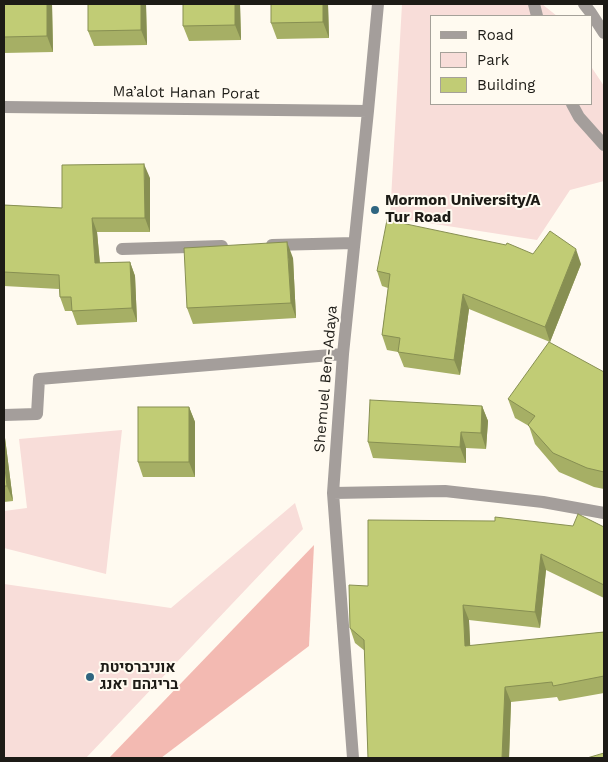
<!DOCTYPE html>
<meta charset="utf-8">
<style>
body{margin:0}
#map{position:relative;width:608px;height:762px;overflow:hidden;background:#fffaf0;font-family:"Work Sans",sans-serif}
canvas{display:block}
.frame{position:absolute;inset:0;border:5px solid #1d1b16;pointer-events:none}
.legend{position:absolute;left:430px;top:15px;width:162px;height:90px;box-sizing:border-box;background:#fffaf0;border:1px solid #a5a199;margin:0;padding:6px 9px;list-style:none;font-size:15px;color:#1d1b16}
.legend li{display:flex;align-items:center;gap:10px;height:25px}
.legend b{width:25px;border:1px solid #a5a199}
</style>
<div id="map">
<canvas width="608" height="762"></canvas>
<div class="frame"></div>
<ul class="legend">
<li><b style="height:6px;background:#a49e9b"></b>Road</li>
<li><b style="height:14px;background:#f8ddd9"></b>Park</li>
<li><b style="height:14px;background:#c1cc75"></b>Building</li>
</ul>
</div>
<script>
const ctx = document.querySelector('canvas').getContext('2d');
ctx.lineJoin = 'round';
function paint(path, color) {
  ctx.fillStyle = color;
  ctx.fill(path, 'evenodd');
}
function toPath(rows) {
  const path = new Path2D();
  for (const r of rows) {
    path.moveTo(r[0], r[1]);
    for (let i = 2; i < r.length; i += 2) path.lineTo(r[i], r[i + 1]);
  }
  return path;
}
function trace(path, color, width, dash) {
  ctx.strokeStyle = color;
  ctx.lineWidth = width;
  ctx.lineCap = dash ? 'butt' : 'round';
  ctx.setLineDash(dash || []);
  ctx.stroke(path);
}
function label(font, color, halo, rows, align = 'center') {
  ctx.font = font + ' "Work Sans",Heebo,sans-serif';
  ctx.lineWidth = 4;
  ctx.setLineDash([]);
  ctx.textBaseline = 'middle';
  ctx.strokeStyle = halo;
  ctx.fillStyle = color;
  for (const [text, x, y, turn = 0] of rows) {
    ctx.save();
    ctx.translate(x, y);
    ctx.rotate((+turn || 0) * Math.PI / 180);
    ctx.textAlign = isNaN(turn) ? turn : align;
    if (halo) ctx.strokeText(text, 0, 0);
    ctx.fillText(text, 0, 0);
    ctx.restore();
  }
}
paint(toPath([
 [402,4,542,4,557,16,432,16,432,104,592,104,592,68,604,86,604,181,570,190,537,240,390,217],
 [122,430,106,574,4,548,4,511,27,508,19,439],
 [295,503,303,529,86,758,4,758,4,584,171,608]
]), '#f8ddd9');
paint(toPath([
 [314,545,309,646,161,758,109,758]
]), '#f3bab2');
trace(toPath([
 [534,4,537,16],
 [584,4,591,13,604,33],
 [572,104,579,117,604,145],
 [4,107,368,111],
 [272,245,354,243],
 [122,249,222,246],
 [4,415,37,414,39,379,343,354],
 [333,493,445,491,543,502,604,513],
 [353,758,333,493,343,354,368,111,378,4]
]), '#a49e9b', 12);
paint(toPath([
 [4,4,52,4,53,52,4,53],
 [88,4,146,4,147,45,94,46,88,31],
 [183,4,240,4,241,40,189,41,183,26],
 [271,4,328,4,329,38,277,39,271,23],
 [150,178,150,232,97,232,100,263,130,262,135,276,137,322,77,325,72,311,65,311,60,297,59,289,4,286,4,205,62,208],
 [533,254,581,264,550,342,469,309,460,375,404,367,398,352,387,350,382,335,388,288,382,286,377,271],
 [293,258,296,318,193,324,187,308],
 [604,372,604,489,594,487,559,472,535,444,529,426,515,418,508,399],
 [482,406,488,421,486,449,466,448,466,463,373,458,368,442],
 [189,407,195,422,195,477,143,477,138,462],
 [4,430,13,501,4,502],
 [573,526,604,527,604,598,546,570,540,628,469,620,470,646,604,632,604,693,559,701,557,697,511,702,509,758,368,758,365,651,355,643,350,628,368,586]
]), '#a6af65');
paint(toPath([
 [47,4,52,4,53,52,47,36],
 [141,4,146,4,147,45,141,30],
 [235,4,240,4,241,40,235,25],
 [323,4,328,4,329,38,323,22],
 [144,164,150,178,150,232,145,218],
 [92,218,97,232,101,277,95,263],
 [287,242,293,258,296,318,291,303],
 [576,249,581,264,550,342,545,327],
 [130,262,135,276,137,322,132,308],
 [463,294,469,309,460,375,454,360],
 [482,406,488,421,486,449,481,433],
 [189,407,195,422,195,477,189,462],
 [4,430,13,501,7,486,4,459],
 [461,432,466,448,466,463,460,447],
 [541,554,546,570,540,628,535,612],
 [463,605,469,620,471,662,465,646],
 [505,687,511,702,509,758,502,758]
]), '#878f52');
const building = toPath([
 [4,4,47,4,47,36,4,37,4,4],
 [88,4,141,4,141,30,88,31,88,4],
 [183,4,235,4,235,25,183,26,183,4],
 [271,4,323,4,323,22,271,23,271,4],
 [144,164,145,218,92,218,95,263,130,262,132,308,72,311,71,297,60,297,59,275,4,272,4,205,62,208,62,165,144,164],
 [387,220,506,245,507,243,533,254,550,231,576,249,545,327,463,294,454,360,398,352,400,338,382,335,390,274,377,271,387,220],
 [287,242,291,303,187,308,184,248,287,242],
 [549,342,604,372,604,472,587,468,553,453,528,425,535,416,508,399,549,342],
 [370,400,482,406,481,433,461,432,460,447,368,442,370,400],
 [138,407,189,407,189,462,138,462,138,407],
 [4,459,7,486,4,486,4,459],
 [578,514,604,527,604,585,541,554,535,612,463,605,465,646,604,632,604,676,553,686,552,682,505,687,502,758,368,758,364,640,350,628,349,585,368,586,368,520,495,521,495,517,573,526,578,514],
 [604,753,604,758,587,758,604,753]
]);
paint(building, '#c1cc75');
trace(building, '#878f52', 1);
for (const [x, y, r, color] of [
 [375,210,5,"#2f6580"],
 [90,677,5,"#2f6580"]
]) {
  const dot = new Path2D();
  dot.arc(x, y, r, 0, 2 * Math.PI);
  ctx.fillStyle = color;
  ctx.fill(dot);
  trace(dot, '#fffaf0', 2);
}
label('15px', '#1d1b16', '#fffaf0', [
 ["Ma’alot Hanan Porat",186,93,1],
 ["Shemuel Ben-Adaya",326,379,-85]
]);
label('bold 15px', '#1d1b16', '#fffaf0', [
 ["Mormon University/A",385,201],
 ["Tur Road",385,218],
 ["אוניברסיטת",100,668],
 ["בריגהם יאנג",100,685]
], 'left');
</script>
